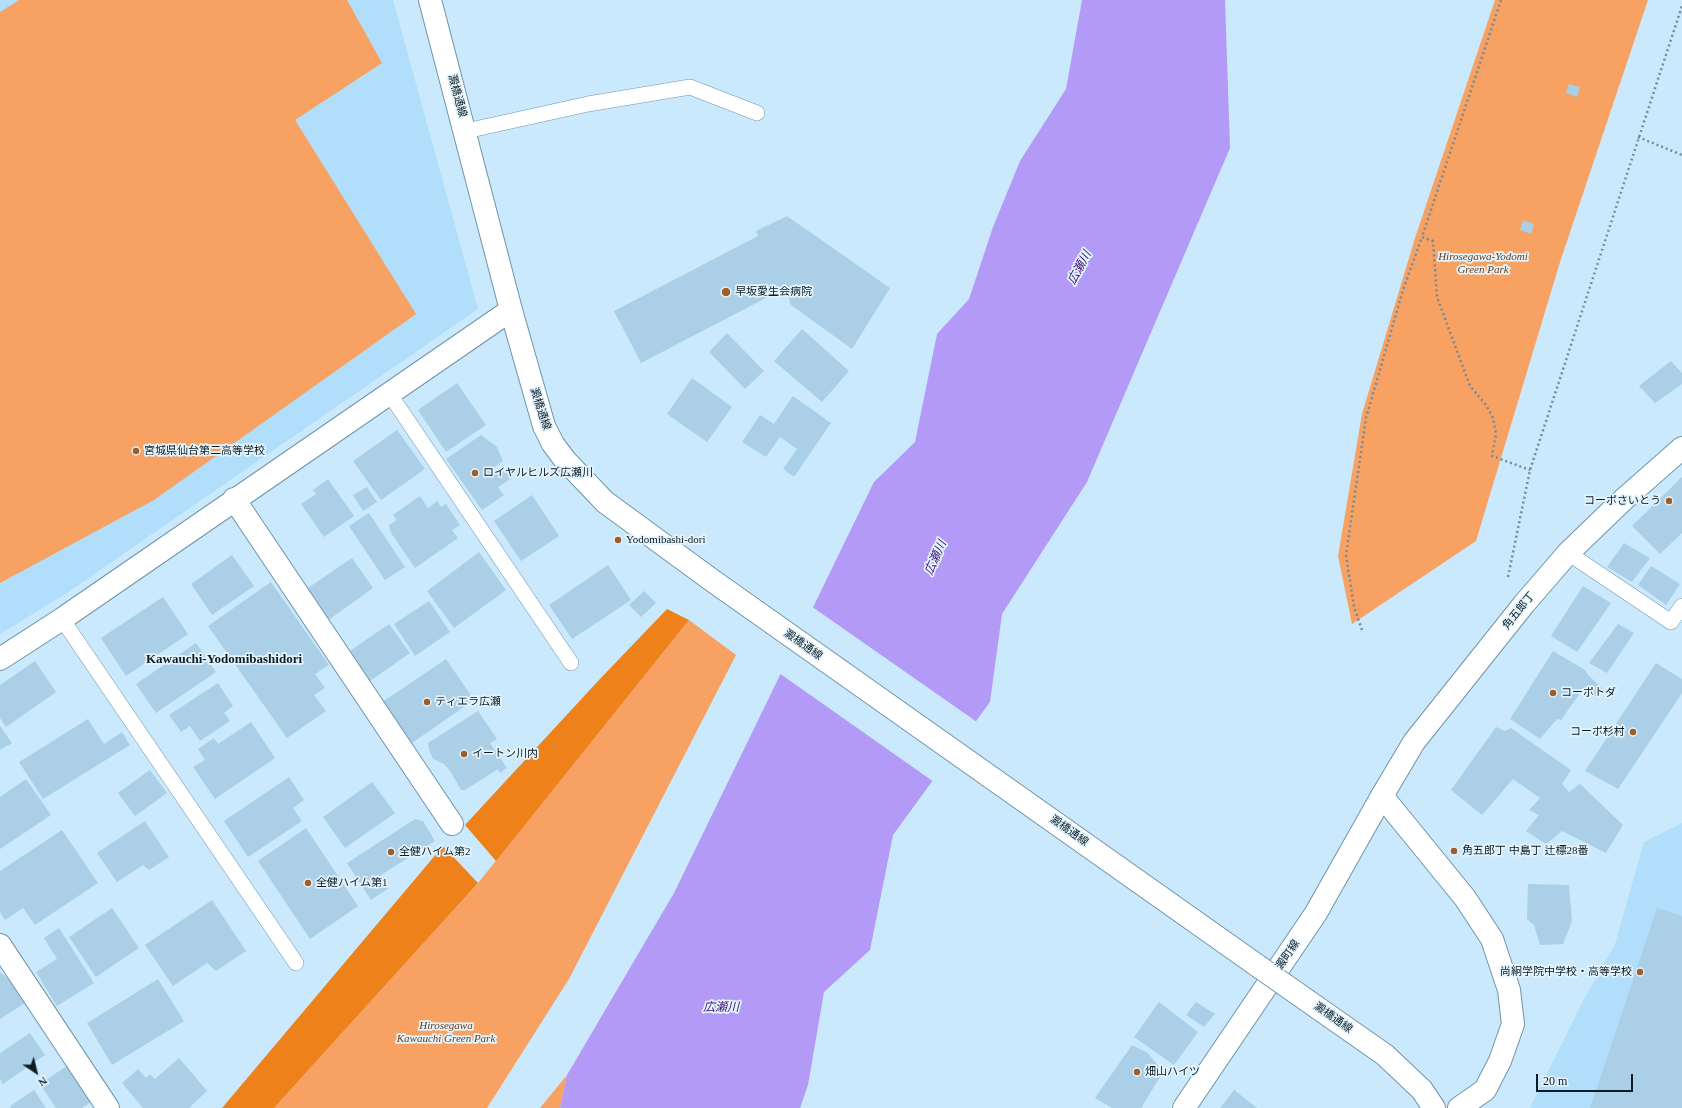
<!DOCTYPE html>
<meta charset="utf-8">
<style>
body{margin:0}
#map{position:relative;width:1682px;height:1108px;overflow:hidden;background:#cae9fc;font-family:"Times New Roman",serif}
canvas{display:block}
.north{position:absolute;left:16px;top:1052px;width:40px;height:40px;-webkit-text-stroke:3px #e4f4fd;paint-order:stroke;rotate:145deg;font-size:11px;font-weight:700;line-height:16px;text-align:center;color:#0d1c24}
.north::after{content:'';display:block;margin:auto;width:14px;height:18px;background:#0d1c24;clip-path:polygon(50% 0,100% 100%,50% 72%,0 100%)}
.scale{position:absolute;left:1536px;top:1074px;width:97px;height:18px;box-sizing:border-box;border:2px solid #0d1c24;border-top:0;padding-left:5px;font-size:12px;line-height:14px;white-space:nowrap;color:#0d1c24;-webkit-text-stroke:3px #e4f4fd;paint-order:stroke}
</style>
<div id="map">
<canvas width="1682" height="1108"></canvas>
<div class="north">N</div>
<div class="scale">20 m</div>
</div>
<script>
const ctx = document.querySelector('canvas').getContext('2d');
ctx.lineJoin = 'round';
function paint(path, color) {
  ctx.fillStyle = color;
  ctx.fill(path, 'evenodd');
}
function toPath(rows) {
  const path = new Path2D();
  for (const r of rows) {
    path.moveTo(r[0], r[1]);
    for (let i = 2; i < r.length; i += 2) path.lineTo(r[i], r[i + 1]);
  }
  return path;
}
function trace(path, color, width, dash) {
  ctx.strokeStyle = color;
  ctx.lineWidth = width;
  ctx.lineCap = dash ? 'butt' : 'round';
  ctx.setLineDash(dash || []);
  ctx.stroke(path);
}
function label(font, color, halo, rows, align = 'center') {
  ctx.font = font + ' "Times New Roman","Noto Sans JP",serif';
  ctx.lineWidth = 3.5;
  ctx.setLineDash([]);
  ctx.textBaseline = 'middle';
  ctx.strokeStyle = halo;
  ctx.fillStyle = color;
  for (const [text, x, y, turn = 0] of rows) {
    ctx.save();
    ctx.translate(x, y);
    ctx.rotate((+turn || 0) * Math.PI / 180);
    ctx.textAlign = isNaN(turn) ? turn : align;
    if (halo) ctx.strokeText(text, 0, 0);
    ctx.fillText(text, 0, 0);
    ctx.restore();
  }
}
paint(toPath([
 [0,0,393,0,478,309,67,593,0,634],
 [1682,823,1682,1108,1530,1108,1583,1001,1615,944,1644,842]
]), '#b1dffb');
paint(toPath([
 [19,0,347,0,382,63,295,120,416,314,154,500,0,583,0,12],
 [1495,0,1648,0,1560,262,1476,541,1352,624,1338,556,1362,414,1415,238],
 [689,620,736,655,569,979,487,1108,274,1108,478,883],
 [567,1075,560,1108,540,1108]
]), '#f7a162');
paint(toPath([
 [667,609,689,620,496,861,465,825,599,680],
 [443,846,478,883,274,1108,222,1108]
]), '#ef811a');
paint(toPath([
 [1082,0,1225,0,1230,148,1087,482,1002,614,990,702,893,835,870,950,824,992,808,1085,800,1108,560,1108,567,1075,674,893,874,482,915,442,937,334,969,299,993,227,1020,161,1066,89]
]), '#b39af7');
paint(toPath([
 [811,606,977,722,934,782,779,673]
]), '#cae9fc');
paint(toPath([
 [1569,84,1580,87,1577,97,1566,93],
 [787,216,890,288,852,349,791,305,785,288,641,363,614,311,758,236,756,231],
 [1523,220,1534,224,1531,234,1520,230],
 [802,329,849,371,822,402,774,361],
 [727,333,764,371,745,389,709,352],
 [1671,361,1682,373,1682,384,1655,403,1639,386],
 [692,378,732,407,707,442,667,414],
 [457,383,486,425,446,452,418,410],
 [793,396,831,423,794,477,783,469,797,449,780,437,766,457,742,442,760,415,774,424],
 [397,430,425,469,381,500,353,461],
 [481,435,497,447,503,461,493,468,498,475,506,470,512,478,498,487,504,495,482,510,446,459],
 [1682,477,1682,533,1660,554,1632,526],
 [328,479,354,516,324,537,301,504,316,494,313,490],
 [367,487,377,502,363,511,353,495],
 [532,495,559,536,521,561,494,521],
 [420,496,428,508,437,501,441,507,446,504,460,525,452,530,458,538,415,568,391,533,389,525,397,520,393,515],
 [369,513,405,567,385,580,349,526],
 [1624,543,1650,558,1632,582,1607,567],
 [479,552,506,590,454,628,427,591],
 [232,555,254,586,212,615,191,584],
 [352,558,373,588,327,621,305,590],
 [608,565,631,600,572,639,549,605],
 [1651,566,1680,584,1666,605,1638,585],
 [271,582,329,665,315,674,325,688,314,695,326,711,287,738,208,626],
 [1583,586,1611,603,1577,652,1551,636],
 [644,591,656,603,641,617,629,605],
 [163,597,188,634,126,676,101,638],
 [429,601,450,632,415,656,394,624],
 [389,624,410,653,367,683,347,653],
 [1618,624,1634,633,1607,673,1589,663],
 [196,643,216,672,156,713,136,684],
 [1553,651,1585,670,1588,675,1602,688,1597,697,1583,689,1561,720,1557,719,1540,739,1510,719],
 [446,659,474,700,409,745,381,703],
 [35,661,56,692,6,727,0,718,0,685],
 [1656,663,1682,679,1682,693,1618,789,1585,771],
 [218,683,233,706,224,713,230,721,200,741,190,726,181,732,169,715],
 [478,711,497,739,490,743,507,768,500,773,498,769,465,790,461,790,450,771,444,764,433,759,429,750,428,743],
 [88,719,104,744,122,732,130,745,43,799,19,762],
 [251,722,275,758,215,799,193,767,205,760,198,749,214,738,218,744],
 [0,726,12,743,0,750],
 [1496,727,1505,731,1511,728,1571,770,1562,784,1569,792,1580,784,1623,825,1606,853,1562,831,1546,844,1526,831,1539,815,1529,810,1540,798,1513,779,1482,815,1451,790],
 [150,770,167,793,135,816,118,793],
 [289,777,304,800,293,808,302,821,248,857,224,821],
 [26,779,51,815,0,849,0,797],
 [372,782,395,813,345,848,323,817],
 [415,819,423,821,435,841,381,875,389,888,371,900,347,863],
 [145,821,169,857,149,870,143,865,117,882,97,853],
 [306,828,358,906,310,939,258,861],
 [62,830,98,883,35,925,23,908,5,920,0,912,0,871],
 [1528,884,1569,885,1572,921,1563,944,1540,945,1534,925,1527,919],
 [212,900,246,951,216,971,207,963,173,986,145,945],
 [112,908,139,948,96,977,69,937],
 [1657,908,1682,916,1682,1108,1590,1108],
 [59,928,94,983,57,1006,36,972,57,959,44,938],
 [0,972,12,982,25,1003,0,1019],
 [158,979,184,1021,112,1065,87,1023],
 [1159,1002,1198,1032,1174,1065,1134,1037],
 [1196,1002,1215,1014,1204,1027,1186,1015],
 [30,1033,45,1055,3,1084,0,1079,0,1053],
 [1132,1045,1148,1053,1160,1068,1160,1077,1141,1108,1112,1108,1095,1098],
 [179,1058,207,1091,189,1108,143,1108,122,1083,138,1069,146,1078,150,1074,155,1079],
 [68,1065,92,1101,82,1108,56,1108,40,1084],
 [34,1090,46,1108,11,1108,10,1106],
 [1234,1090,1257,1108,1220,1108]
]), '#aacfe7');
const lane = toPath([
 [466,131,588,104,690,87,757,113],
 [389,393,571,663],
 [1568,553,1671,622,1682,606],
 [62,619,296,963]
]);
const street = toPath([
 [234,499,452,824],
 [0,659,62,619,511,310],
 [0,945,108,1108],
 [1184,1108,1316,913,1382,796,1414,742,1524,604,1568,553,1623,500,1682,448]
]);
const secondary = toPath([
 [430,0,511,310,544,426,553,444,565,460,605,502,713,581,1258,966],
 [1382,796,1465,898,1492,939,1509,990,1513,1024,1500,1061,1485,1090,1459,1108],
 [1285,985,1385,1055,1422,1090,1434,1108]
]);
trace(lane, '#7094aa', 16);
trace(street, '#7094aa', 24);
trace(secondary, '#7094aa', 24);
trace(toPath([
 [1501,0,1422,237,1433,241,1437,297,1470,386,1486,405,1493,418,1496,434,1492,456,1530,470],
 [1638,137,1682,155],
 [1508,577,1530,470,1682,6],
 [1362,630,1354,607,1346,555,1366,418,1403,290,1422,237]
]), '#738b99', 2.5, [2, 3]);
trace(lane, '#fff', 15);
trace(street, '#fff', 22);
trace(secondary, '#fff', 22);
const secondaryBridge = toPath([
 [1258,966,1285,985]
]);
trace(secondaryBridge, '#7094aa', 24, []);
trace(secondaryBridge, '#fff', 22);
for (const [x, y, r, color] of [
 [726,292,5,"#9f5d2a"],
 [136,451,4,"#9f5d2a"],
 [475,473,4,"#9f5d2a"],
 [1669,501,4,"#9f5d2a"],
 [618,540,4,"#9f5d2a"],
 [1553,693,4,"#9f5d2a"],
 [427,702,4,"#9f5d2a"],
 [1633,732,4,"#9f5d2a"],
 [464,754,4,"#9f5d2a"],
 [1454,851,4,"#9f5d2a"],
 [391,852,4,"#9f5d2a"],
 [308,883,4,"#9f5d2a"],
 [1640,972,4,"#9f5d2a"],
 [1137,1072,4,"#9f5d2a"]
]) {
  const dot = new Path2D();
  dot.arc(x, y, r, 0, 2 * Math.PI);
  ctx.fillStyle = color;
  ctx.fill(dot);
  trace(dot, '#e4f4fd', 1.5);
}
label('11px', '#0d1c24', '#e4f4fd', [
 ["澱橋通線",457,96,75],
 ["澱橋通線",540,409,72],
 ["角五郎丁",1519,611,-51],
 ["澱橋通線",803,645,35],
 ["澱橋通線",1069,831,35],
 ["澱町線",1288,955,-56],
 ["澱橋通線",1333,1018,35]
]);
label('italic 11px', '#673b18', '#e4f4fd', [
 ["Hirosegawa-Yodomi",1483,257],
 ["Green Park",1483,270],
 ["Hirosegawa",446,1026],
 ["Kawauchi Green Park",446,1039]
]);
label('11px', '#0d1c24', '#e4f4fd', [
 ["早坂愛生会病院",735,292],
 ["宮城県仙台第二高等学校",144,451],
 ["ロイヤルヒルズ広瀬川",483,473],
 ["コーポさいとう",1661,501,"right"],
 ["Yodomibashi-dori",626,540],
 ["コーポトダ",1561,693],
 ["ティエラ広瀬",435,702],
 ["コーポ杉村",1625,732,"right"],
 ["イートン川内",472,754],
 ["角五郎丁 中島丁 辻標28番",1462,851],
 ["全健ハイム第2",399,852],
 ["全健ハイム第1",316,883],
 ["尚絅学院中学校・高等学校",1632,972,"right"],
 ["畑山ハイツ",1145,1072]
], 'left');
label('italic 12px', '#3d0e77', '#e4f4fd', [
 ["広瀬川",1080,268,-62],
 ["広瀬川",936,558,-66],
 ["広瀬川",721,1008]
]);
label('bold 13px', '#0d1c24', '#e4f4fd', [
 ["Kawauchi-Yodomibashidori",224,660]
]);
</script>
